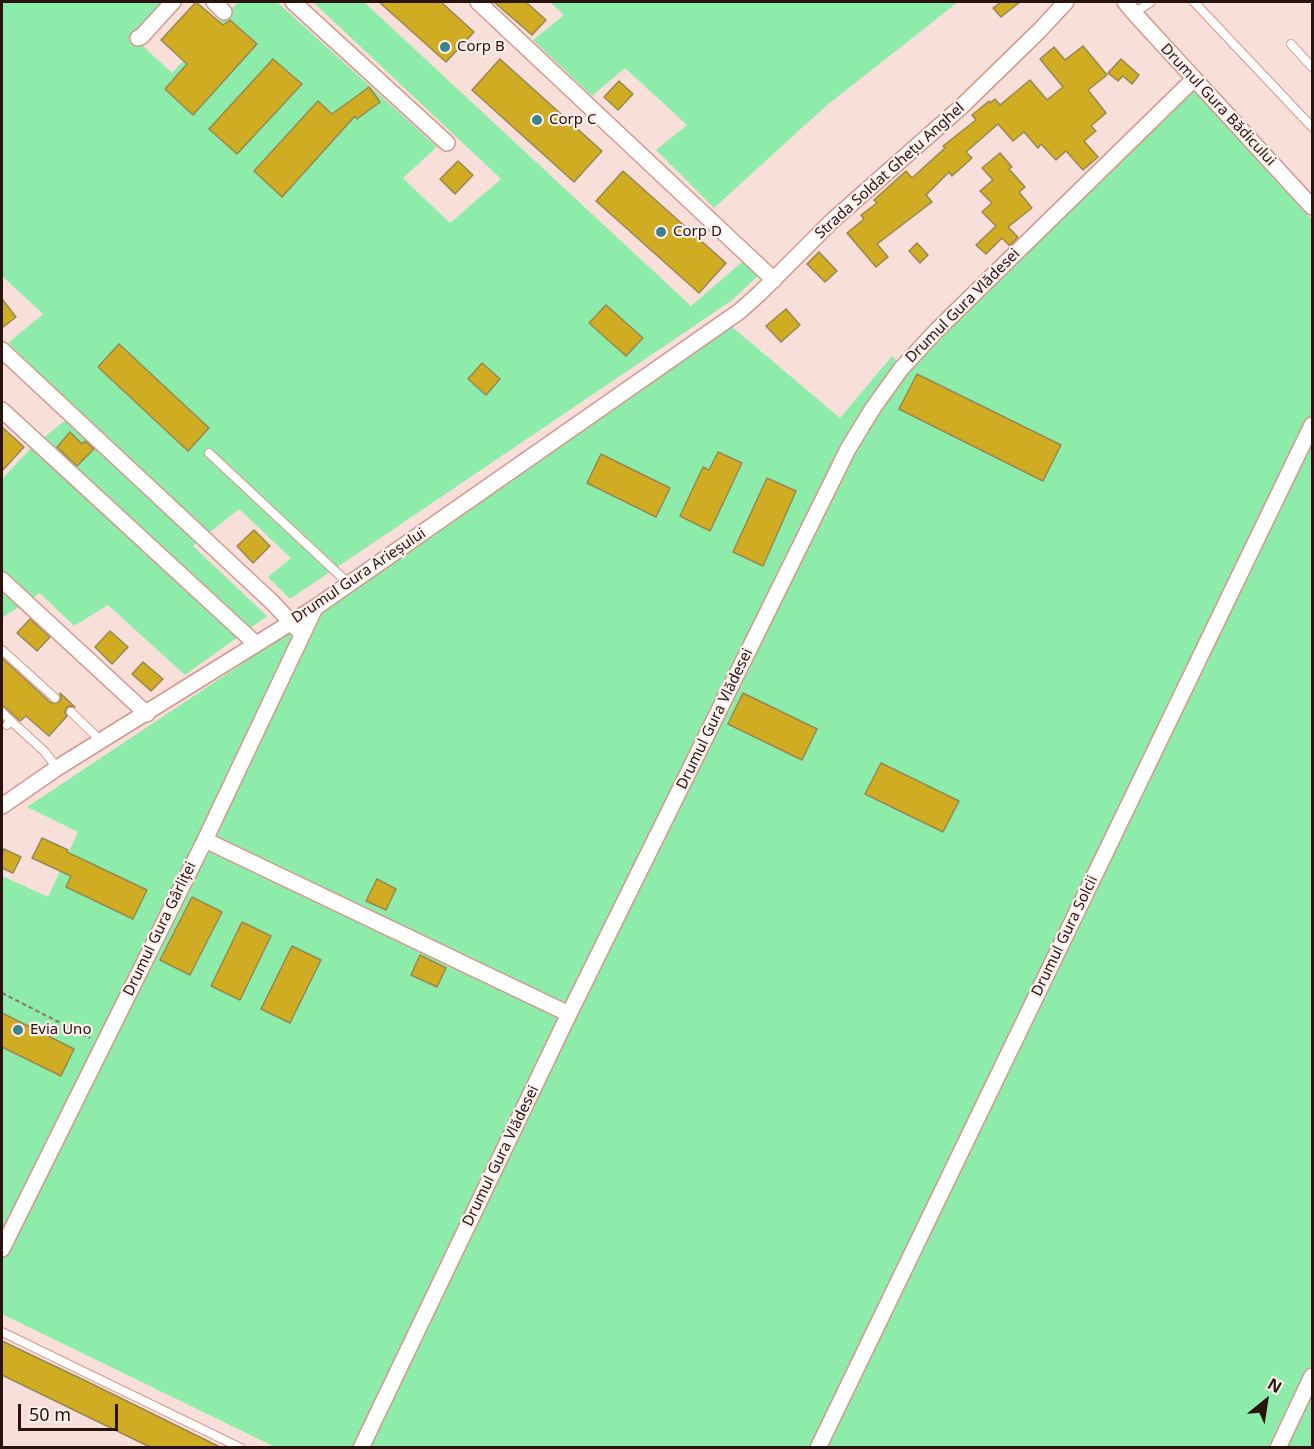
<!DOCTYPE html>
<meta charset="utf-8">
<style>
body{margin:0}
#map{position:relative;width:1314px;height:1449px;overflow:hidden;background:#f9dfd9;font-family:"Noto Sans",sans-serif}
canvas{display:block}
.frame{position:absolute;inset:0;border:3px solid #28130e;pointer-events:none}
.north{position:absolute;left:1236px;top:1371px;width:60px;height:60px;-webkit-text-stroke:4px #fdf0ed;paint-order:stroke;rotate:30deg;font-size:16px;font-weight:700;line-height:24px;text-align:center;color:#28130e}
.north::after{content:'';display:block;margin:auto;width:21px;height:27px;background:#28130e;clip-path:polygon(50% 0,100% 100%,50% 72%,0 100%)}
.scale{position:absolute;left:18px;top:1404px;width:100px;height:27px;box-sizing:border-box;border:3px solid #28130e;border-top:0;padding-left:8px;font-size:18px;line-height:21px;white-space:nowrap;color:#28130e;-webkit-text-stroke:4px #fdf0ed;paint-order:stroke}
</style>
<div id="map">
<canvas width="1314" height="1449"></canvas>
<div class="frame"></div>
<div class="north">N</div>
<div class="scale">50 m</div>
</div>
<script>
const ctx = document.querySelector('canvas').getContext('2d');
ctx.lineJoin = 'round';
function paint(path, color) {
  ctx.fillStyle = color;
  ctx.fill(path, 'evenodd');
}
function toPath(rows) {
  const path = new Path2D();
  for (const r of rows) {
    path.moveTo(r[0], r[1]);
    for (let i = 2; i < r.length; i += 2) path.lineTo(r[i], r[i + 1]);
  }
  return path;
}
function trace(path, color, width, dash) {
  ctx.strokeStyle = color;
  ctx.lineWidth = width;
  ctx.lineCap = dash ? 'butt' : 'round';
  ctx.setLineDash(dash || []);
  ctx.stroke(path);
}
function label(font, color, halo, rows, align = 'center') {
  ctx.font = font + ' "Noto Sans",sans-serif';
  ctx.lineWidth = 4.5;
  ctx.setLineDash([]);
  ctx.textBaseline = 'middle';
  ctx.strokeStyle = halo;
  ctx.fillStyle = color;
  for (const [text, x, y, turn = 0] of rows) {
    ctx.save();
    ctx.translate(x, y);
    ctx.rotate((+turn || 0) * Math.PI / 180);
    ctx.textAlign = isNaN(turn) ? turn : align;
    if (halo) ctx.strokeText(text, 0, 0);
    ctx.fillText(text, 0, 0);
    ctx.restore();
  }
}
paint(toPath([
 [2,2,165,2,133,37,172,73,238,2,277,2,437,147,403,178,450,223,501,179,313,2,364,2,691,306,743,261,758,276,731,301,290,599,268,577,291,558,239,509,193,546,267,616,185,675,108,605,74,626,40,593,2,618,2,479,32,447,78,410,8,343,43,314,2,276],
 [550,2,958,2,826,106,714,208,656,150,687,125,625,68,592,96,533,40,564,15],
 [1193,89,1312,220,1312,1447,275,1447,2,1314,2,876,48,897,78,832,27,807,317,614,731,326,840,418,892,356,899,363]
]), '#8eecab');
const building = toPath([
 [196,2,223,25,230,20,257,44,193,115,165,89,187,64,161,40,196,2],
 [379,2,441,2,474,32,446,62,379,2],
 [494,2,526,2,546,20,532,35,494,2],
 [1001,2,1020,2,1001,17,993,8,1001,2],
 [1083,46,1107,75,1088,90,1106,113,1091,126,1096,131,1084,141,1098,157,1083,170,1066,151,1056,160,1041,144,1038,148,1024,132,1013,141,998,124,966,152,972,158,952,176,949,172,926,195,932,202,877,244,888,257,876,267,847,233,864,219,861,215,877,203,874,200,906,171,912,178,945,148,943,146,976,120,972,115,989,101,990,103,995,99,1000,105,1030,80,1047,100,1063,87,1040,59,1054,47,1065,60,1083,46],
 [273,59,302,84,237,154,209,129,273,59],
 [500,59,602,151,574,182,472,90,500,59],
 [1121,59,1139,75,1132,84,1123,76,1118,81,1108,73,1121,59],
 [619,81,633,94,618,110,604,97,619,81],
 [369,87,380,102,357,119,355,116,282,197,254,171,318,101,332,114,369,87],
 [1000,153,1012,167,1009,169,1025,187,1019,192,1032,208,1008,227,1018,237,1010,246,1002,238,986,254,976,245,996,226,982,212,992,203,980,191,993,180,982,168,1000,153],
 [458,161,473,175,455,194,440,179,458,161],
 [623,171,726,263,699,293,596,201,623,171],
 [917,243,928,255,920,263,909,251,917,243],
 [819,252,837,271,825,282,807,264,819,252],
 [2,299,16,317,2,328,2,299],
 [606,305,643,338,626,356,589,323,606,305],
 [786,309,800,325,781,342,766,326,786,309],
 [119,344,209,428,188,451,98,367,119,344],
 [482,363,500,379,486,395,468,379,482,363],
 [917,374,1061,445,1043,481,899,409,917,374],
 [2,427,24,447,2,471,2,427],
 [70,432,82,444,85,441,94,449,77,466,57,447,70,432],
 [718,452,742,463,710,531,680,516,703,467,709,470,718,452],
 [601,454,670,488,656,517,587,483,601,454],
 [767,478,796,491,763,566,733,552,767,478],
 [254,530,270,546,253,563,237,546,254,530],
 [30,619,50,637,37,651,17,633,30,619],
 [110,631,128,647,112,664,95,647,110,631],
 [2,658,51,703,59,702,61,699,60,693,75,707,70,706,66,708,65,713,67,716,49,736,26,716,20,721,6,708,2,706,2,658],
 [143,662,163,679,151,691,132,674,143,662],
 [743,693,817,729,802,760,728,724,743,693],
 [881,763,959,801,943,832,865,794,881,763],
 [42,838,68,850,67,852,147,890,133,919,66,887,71,876,32,858,42,838],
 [4,849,21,857,13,873,2,868,2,855,4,849],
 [377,879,396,889,386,910,366,901,377,879],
 [192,897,222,912,190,975,160,960,192,897],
 [242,922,271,936,240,1000,211,986,242,922],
 [292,946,321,960,290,1023,261,1009,292,946],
 [420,955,446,968,437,987,411,975,420,955],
 [2,1013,74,1049,61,1076,2,1047,2,1013],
 [2,1341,86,1381,222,1448,152,1448,2,1375,2,1341]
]);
paint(building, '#cfac21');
trace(building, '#978752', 1.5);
const service = toPath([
 [1194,2,1312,127],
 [1134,13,1151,2],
 [1291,44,1312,67],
 [209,453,349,584],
 [2,650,55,698],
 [2,712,11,721,7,725],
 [71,712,101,741],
 [11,721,45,752,57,768],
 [2,1332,241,1448]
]);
const minor = toPath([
 [214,2,224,12],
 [293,2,447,143],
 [478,2,774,280],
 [1125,2,1134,13,1312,207],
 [138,38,141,37,173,2],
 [2,350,273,603,298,630],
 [2,410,256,644],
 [2,580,147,714],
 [2,806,57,768,316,607,740,311,760,293,832,221,961,107,1040,30,1066,2],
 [205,840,569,1014],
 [2,1249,205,840,315,608],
 [361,1448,569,1014,848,449,873,408,901,369,937,330,1194,79],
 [818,1448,1312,425],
 [1278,1448,1312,1376]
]);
trace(service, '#d3988b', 10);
trace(minor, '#d3988b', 18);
trace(toPath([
 [2,993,90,1038]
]), '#8b746e', 2, [4.5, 3]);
trace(service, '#fff', 8);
trace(minor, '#fff', 15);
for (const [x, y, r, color] of [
 [445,47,6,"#3c818f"],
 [537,120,6,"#3c818f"],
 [661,232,6,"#3c818f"],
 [18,1030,6,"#3c818f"]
]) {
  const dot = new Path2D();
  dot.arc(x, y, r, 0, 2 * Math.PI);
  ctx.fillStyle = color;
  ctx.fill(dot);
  trace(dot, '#fdf0ed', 2);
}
label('15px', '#28130e', '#fdf0ed', [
 ["Corp B",457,47],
 ["Corp C",549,120],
 ["Corp D",673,232],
 ["Evia Uno",30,1030]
], 'left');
label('15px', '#28130e', '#fdf0ed', [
 ["Drumul Gura Bădicului",1218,105,47],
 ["Strada Soldat Ghețu Anghel",890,171,-42],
 ["Drumul Gura Vlădesei",963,306,-45],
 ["Drumul Gura Arieșului",359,576,-34],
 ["Drumul Gura Vlădesei",715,719,-64],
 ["Drumul Gura Gârliței",160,929,-64],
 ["Drumul Gura Solcii",1065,936,-64],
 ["Drumul Gura Vlădesei",501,1156,-64]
]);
</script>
